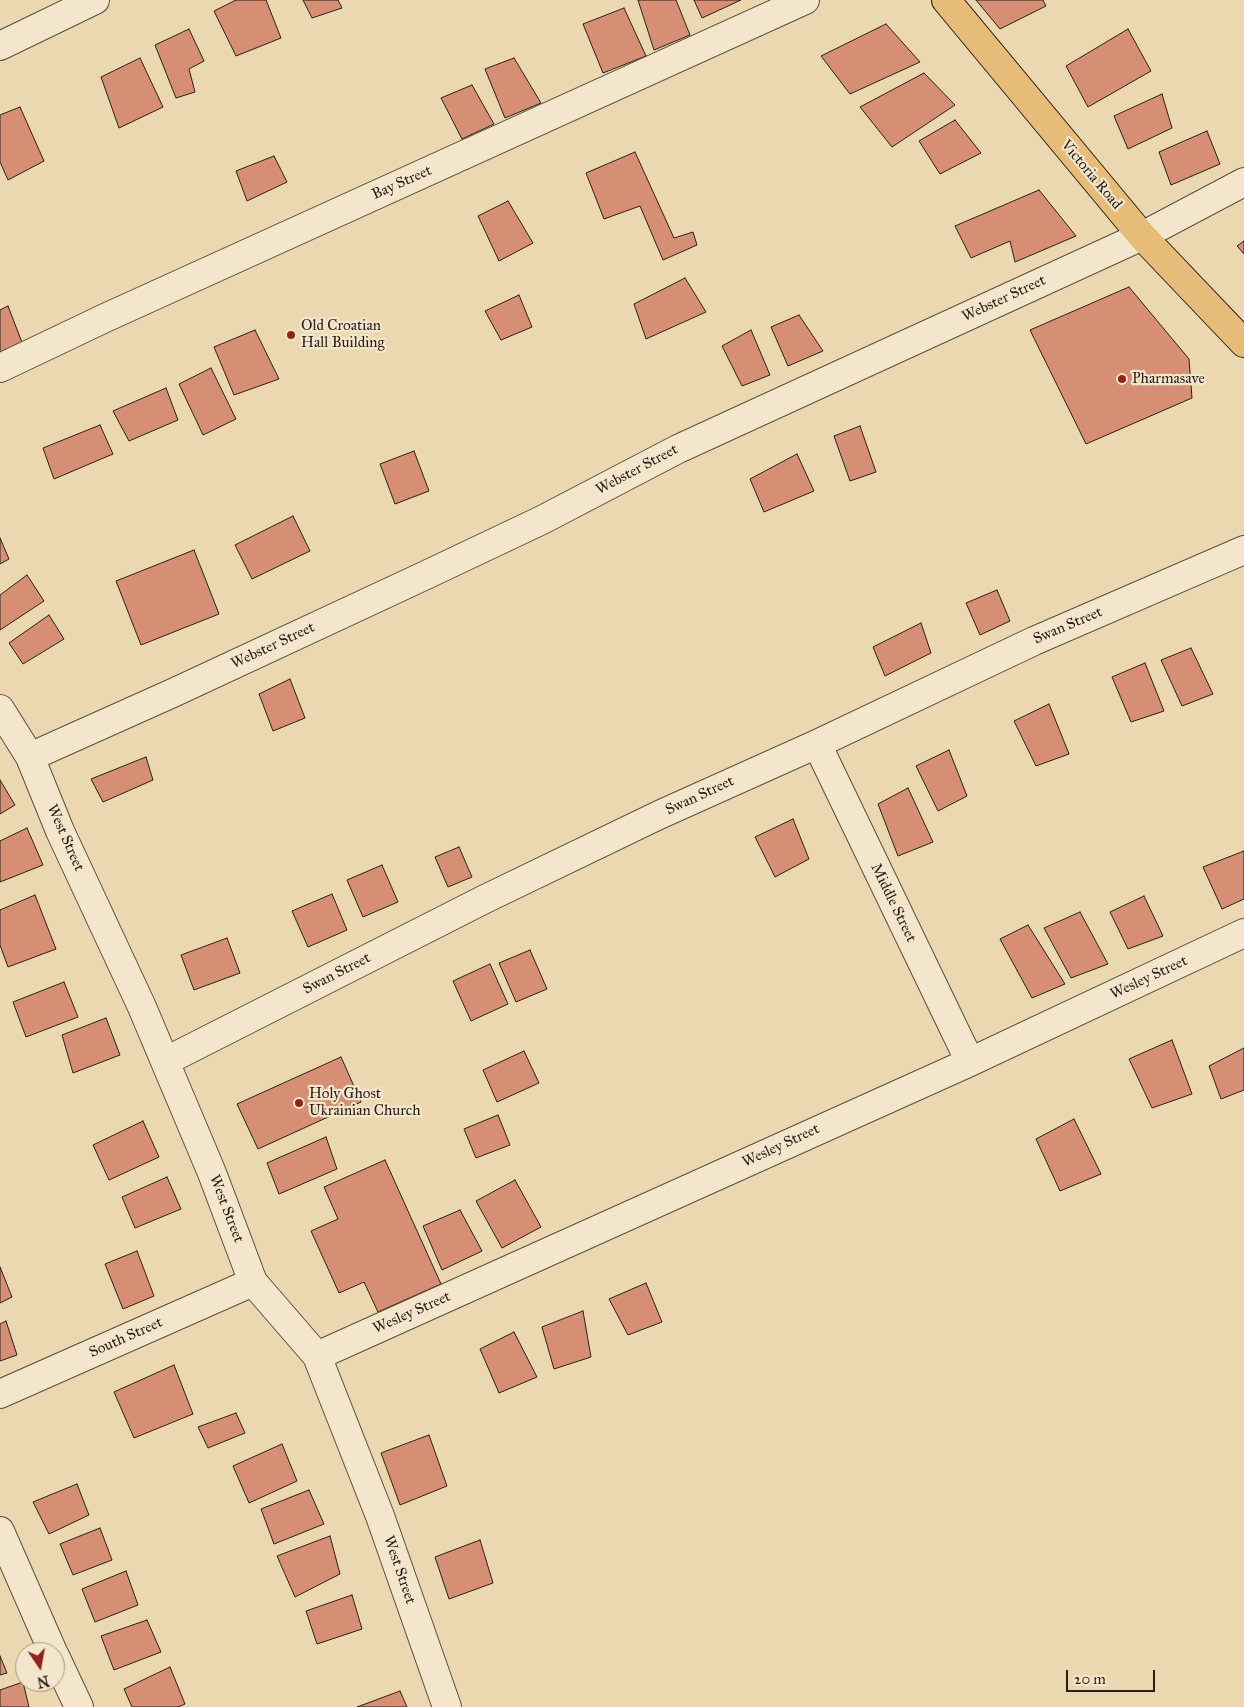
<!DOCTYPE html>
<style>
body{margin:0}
#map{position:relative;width:1244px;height:1707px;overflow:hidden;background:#ecd8b0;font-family:"IM FELL Great Primer",serif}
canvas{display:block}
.north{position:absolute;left:15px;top:1642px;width:50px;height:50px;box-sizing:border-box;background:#f3e6cc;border:1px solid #a39784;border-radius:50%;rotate:168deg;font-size:14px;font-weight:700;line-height:20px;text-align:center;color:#2a2019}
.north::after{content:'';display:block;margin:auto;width:18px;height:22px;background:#8f2418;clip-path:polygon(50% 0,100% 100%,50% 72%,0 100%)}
.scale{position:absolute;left:1066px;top:1670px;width:89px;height:22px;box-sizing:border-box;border:2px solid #2a2019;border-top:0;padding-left:6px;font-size:15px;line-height:18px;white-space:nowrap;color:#2a2019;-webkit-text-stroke:4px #f3e6cc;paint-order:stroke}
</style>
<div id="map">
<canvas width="1244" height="1707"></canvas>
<div class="north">N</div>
<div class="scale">20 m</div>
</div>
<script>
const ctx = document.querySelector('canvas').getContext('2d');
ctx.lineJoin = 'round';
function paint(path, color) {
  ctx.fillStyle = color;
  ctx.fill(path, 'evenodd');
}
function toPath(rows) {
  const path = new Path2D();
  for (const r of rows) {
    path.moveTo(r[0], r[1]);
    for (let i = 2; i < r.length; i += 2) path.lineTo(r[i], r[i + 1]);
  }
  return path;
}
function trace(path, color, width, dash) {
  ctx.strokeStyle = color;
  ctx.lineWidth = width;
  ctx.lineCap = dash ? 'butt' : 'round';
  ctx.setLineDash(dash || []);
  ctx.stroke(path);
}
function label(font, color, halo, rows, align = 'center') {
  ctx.font = font + ' "IM FELL Great Primer",serif';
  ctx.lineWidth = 4.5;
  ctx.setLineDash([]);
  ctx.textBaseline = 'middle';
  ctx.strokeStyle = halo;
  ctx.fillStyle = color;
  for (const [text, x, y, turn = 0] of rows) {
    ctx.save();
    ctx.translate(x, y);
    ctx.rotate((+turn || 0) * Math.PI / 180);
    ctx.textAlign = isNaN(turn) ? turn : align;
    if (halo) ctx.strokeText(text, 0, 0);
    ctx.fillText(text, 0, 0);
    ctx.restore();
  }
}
const building = toPath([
 [236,0,266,0,281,38,236,56,214,11,236,0],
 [303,0,338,0,342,8,312,18,303,0],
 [638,0,676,0,690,35,654,50,638,0],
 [694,0,741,0,702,18,694,0],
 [976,0,1043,0,1046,6,1000,29,976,0],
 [624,8,646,56,603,73,583,24,624,8],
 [886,24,920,62,850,94,821,56,886,24],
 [189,29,204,61,189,69,195,92,176,98,155,45,189,29],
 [1128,29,1151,71,1088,107,1066,66,1128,29],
 [140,58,163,107,119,128,101,77,140,58],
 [514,58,541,103,505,118,485,69,514,58],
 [924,73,955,105,892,147,860,107,924,73],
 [472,85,494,124,462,139,441,98,472,85],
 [1162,94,1172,128,1128,149,1114,116,1162,94],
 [20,107,44,161,8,180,0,162,0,115,20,107],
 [955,120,981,153,940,174,919,141,955,120],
 [1207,131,1220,164,1171,185,1159,152,1207,131],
 [635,152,674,238,693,232,697,245,663,260,640,206,604,219,586,173,635,152],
 [274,156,287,182,247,201,236,171,274,156],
 [1039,190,1076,236,1015,262,1010,241,971,258,955,226,1039,190],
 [508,201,533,243,499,261,478,216,508,201],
 [1244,241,1244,254,1237,246,1244,241],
 [685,278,706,312,646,339,634,304,685,278],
 [1129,287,1189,359,1192,398,1086,444,1030,330,1129,287],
 [519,295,532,327,501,340,485,311,519,295],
 [8,306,23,345,0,356,0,310,8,306],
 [799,315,823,351,788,366,771,327,799,315],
 [255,330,279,379,234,395,214,347,255,330],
 [751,330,770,375,742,386,722,346,751,330],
 [211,368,236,419,203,435,179,384,211,368],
 [166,388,178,420,129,441,113,411,166,388],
 [100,425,113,454,54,479,43,448,100,425],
 [860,426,876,472,850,481,834,436,860,426],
 [414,451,429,491,395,504,380,464,414,451],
 [797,454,814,491,764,512,750,479,797,454],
 [293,516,310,551,252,579,235,545,293,516],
 [0,538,9,559,0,564,0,538],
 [194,550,219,614,141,645,116,581,194,550],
 [27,575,44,601,0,630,0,595,27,575],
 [997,590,1010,621,980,635,966,603,997,590],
 [49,615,64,639,23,664,9,643,49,615],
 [921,623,931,653,885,676,873,647,921,623],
 [1191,648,1213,694,1182,706,1161,660,1191,648],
 [1145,663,1164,711,1131,722,1112,677,1145,663],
 [290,679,305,718,273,731,259,694,290,679],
 [1049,704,1069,754,1036,766,1014,721,1049,704],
 [949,750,967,796,938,811,916,766,949,750],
 [146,757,153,780,103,802,91,779,146,757],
 [0,780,15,805,0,814,0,780],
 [908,788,933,842,898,856,878,804,908,788],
 [793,819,809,859,775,877,755,837,793,819],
 [27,828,43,865,0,882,0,841,27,828],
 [459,847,472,877,448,887,435,857,459,847],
 [1244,851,1244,899,1222,909,1203,867,1244,851],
 [382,865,398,902,363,917,347,880,382,865],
 [332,894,347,930,308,947,292,911,332,894],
 [35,895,56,949,8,967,0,945,0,910,35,895],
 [1144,896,1163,936,1128,949,1110,912,1144,896],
 [1080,912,1108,964,1071,978,1044,928,1080,912],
 [1028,925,1065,984,1032,998,1000,939,1028,925],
 [227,938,240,973,194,990,181,955,227,938],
 [530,950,547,989,516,1002,499,963,530,950],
 [490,964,508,1004,471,1021,453,981,490,964],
 [64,982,78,1017,26,1037,13,1002,64,982],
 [106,1018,120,1055,73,1073,62,1035,106,1018],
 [1172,1040,1192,1094,1152,1108,1129,1059,1172,1040],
 [1244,1048,1244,1090,1221,1099,1209,1066,1244,1048],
 [524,1051,539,1083,497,1102,483,1070,524,1051],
 [341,1057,361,1102,258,1149,237,1104,341,1057],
 [498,1115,510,1145,476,1158,464,1129,498,1115],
 [1074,1119,1101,1174,1060,1191,1036,1139,1074,1119],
 [143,1121,159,1157,109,1180,93,1145,143,1121],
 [326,1137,337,1169,279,1194,267,1163,326,1137],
 [385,1160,441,1284,378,1312,364,1282,339,1293,311,1231,338,1219,324,1187,385,1160],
 [167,1177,181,1209,135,1228,122,1197,167,1177],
 [515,1180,541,1227,502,1248,476,1201,515,1180],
 [460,1210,482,1251,442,1270,423,1226,460,1210],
 [137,1251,154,1296,123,1309,105,1264,137,1251],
 [0,1267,12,1297,0,1303,0,1267],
 [646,1283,662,1322,628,1335,609,1299,646,1283],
 [583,1311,591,1357,554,1369,542,1327,583,1311],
 [6,1321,17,1355,0,1361,0,1324,6,1321],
 [514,1332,537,1377,499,1393,480,1349,514,1332],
 [174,1365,193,1414,134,1438,114,1392,174,1365],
 [236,1413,245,1433,208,1448,198,1427,236,1413],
 [429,1435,447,1486,400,1505,381,1453,429,1435],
 [282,1444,297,1481,249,1503,233,1466,282,1444],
 [77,1484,89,1515,49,1534,33,1502,77,1484],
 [309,1490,324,1524,274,1544,261,1509,309,1490],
 [100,1528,112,1560,73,1575,60,1544,100,1528],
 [330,1536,340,1574,295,1597,277,1556,330,1536],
 [480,1540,493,1583,449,1599,435,1557,480,1540],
 [126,1571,138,1605,95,1622,82,1589,126,1571],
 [352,1595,362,1629,317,1644,306,1611,352,1595],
 [147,1620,161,1652,114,1670,101,1636,147,1620],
 [0,1656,7,1673,0,1675,0,1656],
 [170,1667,185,1704,178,1707,132,1707,124,1689,170,1667],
 [23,1682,29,1707,0,1707,0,1690,23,1682],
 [400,1691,407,1707,357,1707,400,1691]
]);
paint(building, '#d68e75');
trace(building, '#2a2019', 1);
const minor = toPath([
 [0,46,95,0],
 [0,368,105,318,805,0],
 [0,709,30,757,60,831,142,1007,212,1173,253,1282,317,1356,380,1516,447,1707],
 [817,744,970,1062],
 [30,757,175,692,426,575,542,520,678,449,1142,236,1244,182],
 [166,1061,485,899,659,815,817,744,1034,641,1244,550],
 [317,1356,970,1062,1244,933],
 [0,1394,253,1282],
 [0,1531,53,1652],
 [55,1656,79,1707]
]);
const major = toPath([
 [946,0,1142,236,1244,343]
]);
trace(minor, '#5a4e3f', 30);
trace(major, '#2a2019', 30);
trace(minor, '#f3e6cc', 28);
trace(major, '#e6bc78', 28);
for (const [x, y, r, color] of [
 [291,335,5,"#8f2418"],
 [1122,379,5,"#8f2418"],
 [299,1103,5,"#8f2418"]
]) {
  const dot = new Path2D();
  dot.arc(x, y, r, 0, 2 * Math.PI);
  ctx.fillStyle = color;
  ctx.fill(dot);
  trace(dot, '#f3e6cc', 2);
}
label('15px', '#2a2019', '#f3e6cc', [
 ["Victoria Road",1091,175,50],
 ["Bay Street",402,183,-24],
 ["Webster Street",1004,299,-25],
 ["Webster Street",637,470,-28],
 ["Swan Street",1068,626,-23],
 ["Webster Street",273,646,-25],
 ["Swan Street",700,796,-25],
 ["West Street",65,838,66],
 ["Middle Street",893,903,64],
 ["Swan Street",337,974,-27],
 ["Wesley Street",1149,978,-25],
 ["Wesley Street",781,1146,-25],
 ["West Street",226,1209,69],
 ["Wesley Street",412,1313,-24],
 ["South Street",126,1338,-24],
 ["West Street",399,1570,71]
]);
label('15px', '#2a2019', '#f3e6cc', [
 ["Old Croatian",301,326],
 ["Hall Building",301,343],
 ["Pharmasave",1132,379],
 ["Holy Ghost",309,1094],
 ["Ukrainian Church",309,1111]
], 'left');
</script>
